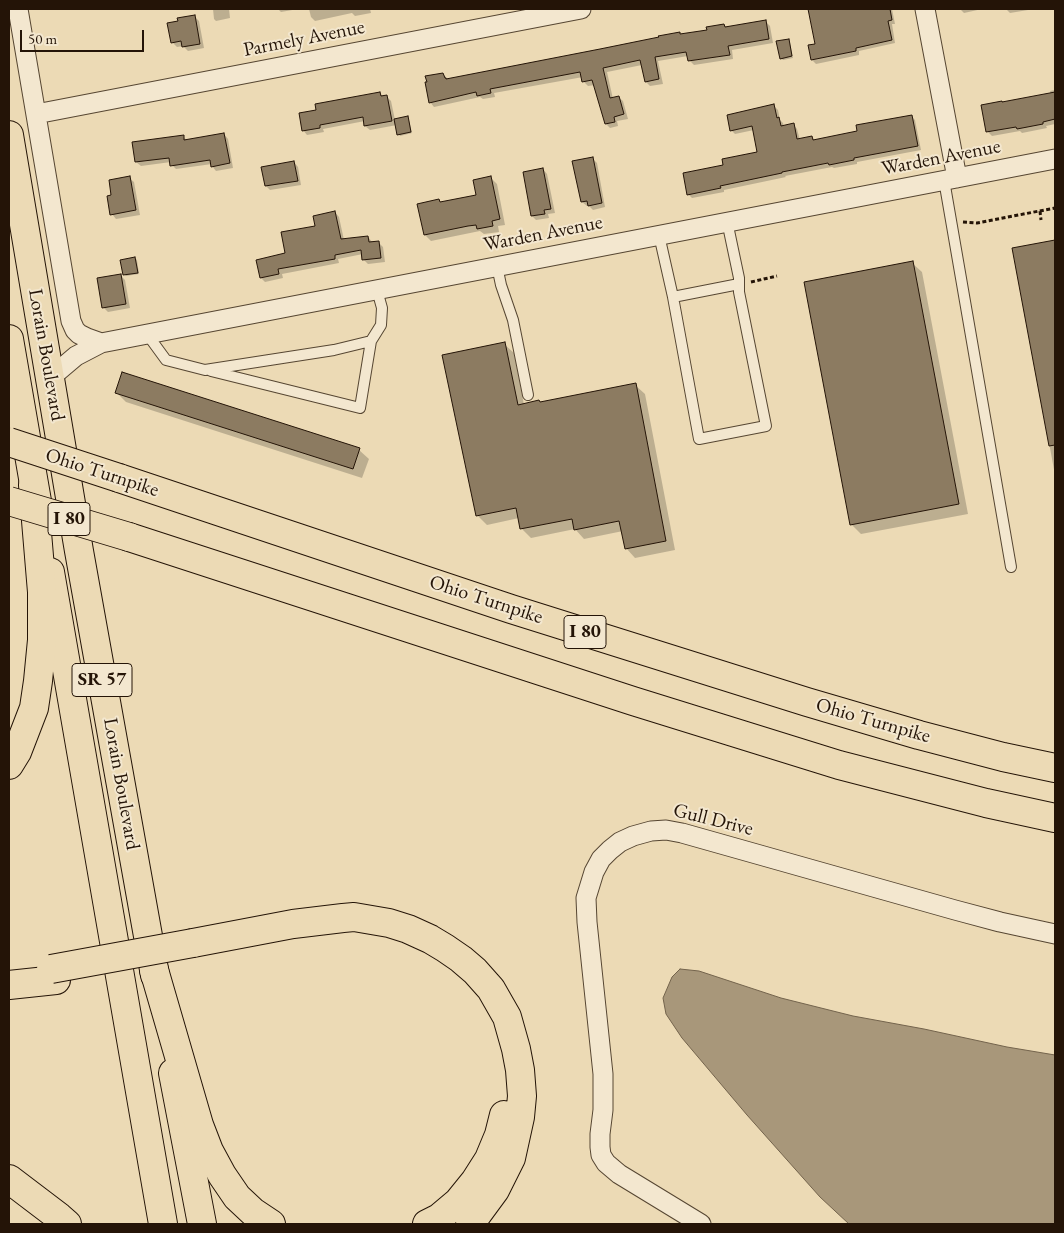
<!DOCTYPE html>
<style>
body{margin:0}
#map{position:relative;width:1064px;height:1233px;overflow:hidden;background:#ecdab5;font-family:"EB Garamond",serif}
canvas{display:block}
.frame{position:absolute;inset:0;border:10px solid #241407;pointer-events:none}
.scale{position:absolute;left:20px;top:30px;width:124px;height:22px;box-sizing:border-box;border:2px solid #241407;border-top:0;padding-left:6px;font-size:15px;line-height:18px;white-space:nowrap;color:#241407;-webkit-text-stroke:4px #f3e7cf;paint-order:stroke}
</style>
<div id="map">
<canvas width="1064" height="1233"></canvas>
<div class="frame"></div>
<div class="scale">50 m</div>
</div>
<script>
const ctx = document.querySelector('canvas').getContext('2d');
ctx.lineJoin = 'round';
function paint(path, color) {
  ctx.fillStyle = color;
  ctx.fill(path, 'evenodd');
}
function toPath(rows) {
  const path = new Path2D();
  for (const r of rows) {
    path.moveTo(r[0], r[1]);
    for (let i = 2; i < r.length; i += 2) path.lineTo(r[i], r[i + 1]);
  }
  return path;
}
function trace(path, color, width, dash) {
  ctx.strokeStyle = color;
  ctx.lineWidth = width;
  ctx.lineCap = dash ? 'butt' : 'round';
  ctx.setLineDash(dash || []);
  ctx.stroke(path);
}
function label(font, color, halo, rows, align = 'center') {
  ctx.font = font + ' "EB Garamond",serif';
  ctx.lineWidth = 4;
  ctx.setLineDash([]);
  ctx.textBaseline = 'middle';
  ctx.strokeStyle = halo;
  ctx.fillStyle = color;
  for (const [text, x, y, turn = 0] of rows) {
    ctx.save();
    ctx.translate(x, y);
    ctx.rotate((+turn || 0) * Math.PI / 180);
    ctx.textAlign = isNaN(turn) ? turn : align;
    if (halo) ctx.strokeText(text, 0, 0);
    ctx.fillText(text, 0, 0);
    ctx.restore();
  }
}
const water = toPath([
 [680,969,699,971,781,998,853,1016,924,1029,1007,1047,1055,1055,1055,1224,849,1224,820,1197,747,1115,682,1038,666,1014,663,998,672,977,680,969]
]);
paint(water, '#a8977a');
trace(water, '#73634c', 1);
paint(toPath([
 [213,9,229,9,230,18,216,21,214,19],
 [278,9,298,9,281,12],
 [309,9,370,9,371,13,355,16,352,13,315,21,311,17],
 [818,9,892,9,895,24,892,24,895,43,859,51,859,55,816,64,812,60,809,46,817,45,810,10],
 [960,9,982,9,964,13],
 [1006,9,1034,9,1010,13],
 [194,16,199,21,204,48,188,51,183,46,177,47,172,42],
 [766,22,770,26,773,43,732,50,733,59,694,65,690,61,688,56,658,61,663,84,650,86,646,82,642,65,607,72,613,99,618,97,623,101,628,119,617,121,618,126,610,128,606,124,595,85,588,86,584,82,583,77,494,93,495,97,483,99,480,97,434,107,430,102,443,74,447,78,448,80,708,31,724,25,727,28],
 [788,40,790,42,793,58,783,60,781,58],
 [1055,90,1055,124,1046,126,1047,128,1022,133,1020,131,992,136,988,132,1003,104,1051,94,1050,91],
 [380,94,384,97,387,97,391,101,395,120,407,118,409,120,412,133,400,136,399,134,397,125,370,130,365,126,365,121,323,129,324,132,307,135,303,130,317,111],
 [774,106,778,110,780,120,783,123,784,127,793,124,797,129,800,140,812,137,815,141,859,132,911,116,915,120,921,150,857,162,857,164,834,168,832,167,785,176,786,177,724,190,724,192,692,198,688,194,724,166,758,152,754,130,735,134,731,130],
 [224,134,228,139,233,168,216,171,212,166,212,164,176,169,172,165,171,162,141,166,136,162,183,136,187,141],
 [592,158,597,163,605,207,593,210,589,206,587,206,582,202,574,162],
 [294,162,298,167,301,185,270,190,266,186],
 [543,169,547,174,555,213,548,214,549,218,536,220,532,216],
 [129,178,134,182,140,215,116,219,112,214,113,196],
 [491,178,497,184,505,225,498,226,499,232,484,234,480,231,475,232,431,241,425,235,441,203,477,196],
 [335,212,339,217,344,240,368,237,373,243,378,242,383,247,385,262,368,264,363,259,363,254,338,259,339,263,282,274,283,278,265,282,261,278,316,227],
 [1055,241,1055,475,1013,249],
 [135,258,137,260,139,274,126,276,124,274],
 [912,263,922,272,968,514,861,534,851,524],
 [121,276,125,280,130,308,108,312,103,307],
 [504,344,514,353,524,405,540,403,635,385,645,394,675,550,635,558,626,548,623,531,584,539,575,529,531,538,522,529,519,518,487,525,477,515],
 [116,392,359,450,369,459,362,478,126,402]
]), '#0003');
const building = toPath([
 [808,9,890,9,892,20,888,21,892,40,856,48,856,51,811,60,808,45,815,44,808,9],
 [195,15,200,44,182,47,181,41,171,43,167,23,178,21,177,18,195,15],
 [766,20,769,39,728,46,730,55,688,61,686,52,655,57,659,79,645,82,640,60,603,68,610,98,619,96,624,114,614,117,615,122,605,124,592,80,582,82,580,72,490,89,491,93,477,96,476,92,429,103,425,82,427,82,425,76,443,73,445,78,446,78,446,79,600,49,659,37,658,36,680,32,680,34,707,30,706,27,724,24,725,27,766,20],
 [789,39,792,56,780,59,776,41,789,39],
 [380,92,381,96,387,95,392,121,364,126,363,117,320,125,320,128,302,131,299,113,316,110,315,104,380,92],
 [1055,92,1055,119,1043,122,1043,124,1017,129,1016,127,986,132,981,105,1002,101,1002,102,1055,92],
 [774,104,777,118,779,117,781,126,794,123,797,139,812,136,813,140,857,131,856,125,912,115,918,146,854,158,854,160,829,165,828,163,782,172,782,173,720,186,721,188,687,195,683,173,723,165,722,159,757,152,752,126,730,131,727,115,774,104],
 [408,116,411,132,397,135,394,119,408,116],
 [224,133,230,163,211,167,210,160,170,166,169,158,135,162,132,142,184,135,184,140,224,133],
 [593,157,602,203,588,206,587,201,581,202,572,161,593,157],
 [294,161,298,181,265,186,261,167,294,161],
 [543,168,551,209,544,210,545,214,531,216,523,172,543,168],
 [130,176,136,210,110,215,107,196,111,195,109,180,130,176],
 [491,176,500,219,492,221,493,226,477,229,476,225,468,226,424,235,417,204,439,199,440,202,476,195,473,180,491,176],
 [335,211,341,239,368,236,369,242,379,241,381,258,362,260,361,250,335,255,335,259,278,269,279,274,260,278,256,260,285,253,281,232,315,226,313,216,335,211],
 [1055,240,1055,445,1049,446,1012,248,1055,240],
 [135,257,138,273,123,275,120,260,135,257],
 [913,261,959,504,850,525,804,282,913,261],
 [121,274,126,304,102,308,97,278,121,274],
 [505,342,518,405,539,400,540,402,636,383,666,541,625,549,619,521,574,530,572,519,520,529,516,508,476,516,442,355,505,342],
 [122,372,360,448,353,469,115,393,122,372]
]);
paint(building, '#8c7b61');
trace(building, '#241407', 1);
const service = toPath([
 [944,180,1011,567],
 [659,235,673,297,699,439,766,426,739,292,739,278,727,221],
 [497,266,501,285,513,320,528,395],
 [673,297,739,284],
 [147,334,166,360,205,370,334,350,371,341,381,325,382,308,377,290],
 [211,371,360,408,371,341]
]);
const minor = toPath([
 [18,9,71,321,75,330,79,334,87,338,101,343],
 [925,9,957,178],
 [36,114,581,9],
 [50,378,76,356,101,343,1055,159],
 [701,1224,619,1174,606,1163,601,1155,600,1147,600,1134,603,1110,603,1074,587,922,586,898,594,872,601,859,610,850,620,842,633,836,651,831,666,830,682,833,955,910,1000,922,1055,934]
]);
const trunk = toPath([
 [9,135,79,551,155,975],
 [9,339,38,507],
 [50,572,163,1224],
 [173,1073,202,1224]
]);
const motorway = toPath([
 [119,478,511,609,807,702,919,735,1003,757,1055,768],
 [129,537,633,701,839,765,986,803,1055,818],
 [9,765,17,752,34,708,38,681,42,640,42,592,33,485],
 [193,943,293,924,343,918,354,917,389,923,408,929,430,939,445,948,461,959,475,971,491,989,507,1017,516,1049,520,1070,522,1096,520,1117,511,1158,495,1190,470,1224],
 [154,970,199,1125,209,1151,222,1175,237,1197,253,1212,271,1224],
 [9,985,56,980],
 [9,1179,59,1217,67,1224],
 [427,1224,439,1218,458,1202,475,1181,489,1159,499,1135,504,1115]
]);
trace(service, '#564632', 12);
trace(minor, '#564632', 21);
trace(trunk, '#241407', 30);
trace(motorway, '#241407', 30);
trace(toPath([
 [1040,211,1041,220],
 [963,222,977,223,1055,208],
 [751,282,777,276]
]), '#241407', 3, [4, 2.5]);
trace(service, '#f3e7cf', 10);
trace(minor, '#f3e7cf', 19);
trace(trunk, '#ecdab5', 28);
trace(motorway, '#ecdab5', 28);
const motorwayBridge = toPath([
 [9,442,119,478],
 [9,501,129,537],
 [51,969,193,943]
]);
trace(motorwayBridge, '#241407', 30, []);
trace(motorwayBridge, '#ecdab5', 28);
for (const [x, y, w] of [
 [69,519,42],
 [585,632,42],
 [102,680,60]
]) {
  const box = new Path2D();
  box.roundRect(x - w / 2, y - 16.5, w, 33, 4);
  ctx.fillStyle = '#f3e7cf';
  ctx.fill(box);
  trace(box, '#241407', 1);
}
label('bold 19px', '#241407', null, [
 ["I 80",69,519],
 ["I 80",585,632],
 ["SR 57",102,680]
]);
label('20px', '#241407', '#f3e7cf', [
 ["Parmely Avenue",304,39,-11],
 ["Warden Avenue",941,158,-11],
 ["Warden Avenue",543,234,-11],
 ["Lorain Boulevard",46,355,80],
 ["Ohio Turnpike",102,473,18],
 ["Ohio Turnpike",486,600,18],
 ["Ohio Turnpike",873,721,16],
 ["Lorain Boulevard",121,784,80],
 ["Gull Drive",713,820,14]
]);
</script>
